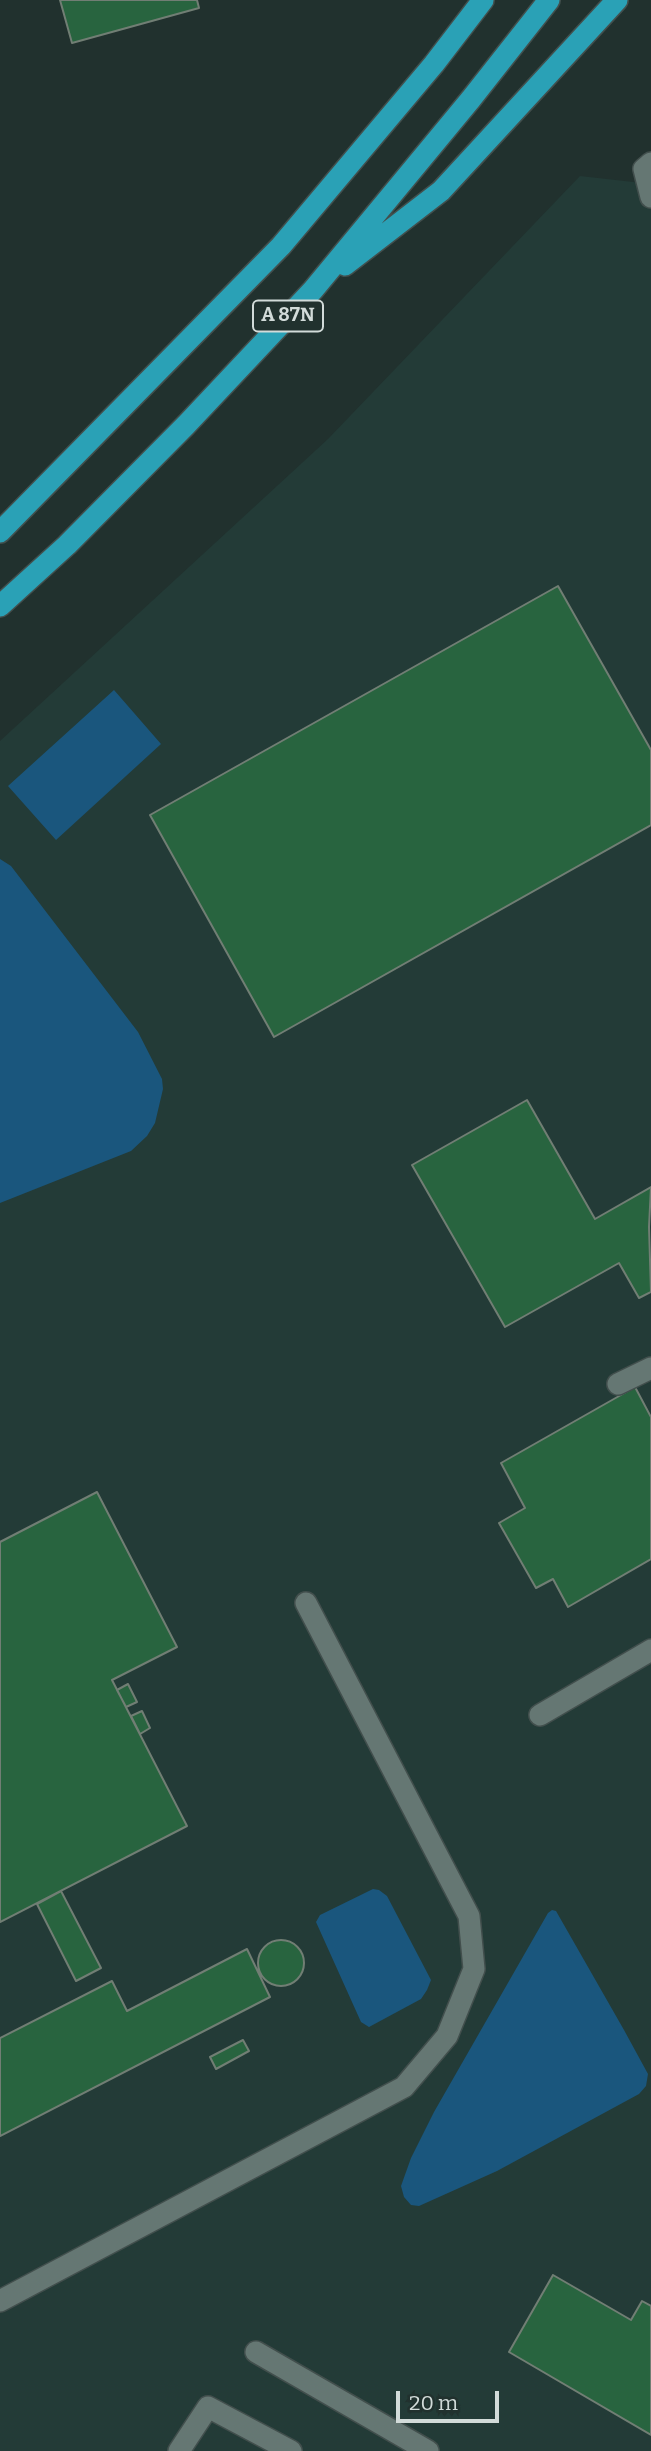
<!DOCTYPE html>
<style>
body{margin:0}
#map{position:relative;width:651px;height:2451px;overflow:hidden;background:#21312e;font-family:Bitter,serif}
canvas{display:block}
.scale{position:absolute;left:396px;top:2391px;width:103px;height:32px;box-sizing:border-box;border:4px solid #d2dbd9;border-top:0;padding-left:9px;font-size:21px;line-height:24px;white-space:nowrap;color:#d2dbd9;-webkit-text-stroke:5px #21312e;paint-order:stroke}
</style>
<div id="map">
<canvas width="651" height="2451"></canvas>
<div class="scale">20 m</div>
</div>
<script>
const ctx = document.querySelector('canvas').getContext('2d');
ctx.lineJoin = 'round';
function paint(path, color) {
  ctx.fillStyle = color;
  ctx.fill(path, 'evenodd');
}
function toPath(rows) {
  const path = new Path2D();
  for (const r of rows) {
    if (r.length === 3) {
      path.moveTo(r[0] + r[2], r[1]);
      path.arc(r[0], r[1], r[2], 0, 2 * Math.PI);
      continue;
    }
    path.moveTo(r[0], r[1]);
    for (let i = 2; i < r.length; i += 2) path.lineTo(r[i], r[i + 1]);
  }
  return path;
}
function trace(path, color, width, dash) {
  ctx.strokeStyle = color;
  ctx.lineWidth = width;
  ctx.lineCap = dash ? 'butt' : 'round';
  ctx.setLineDash(dash || []);
  ctx.stroke(path);
}
function label(font, color, halo, rows, align = 'center') {
  ctx.font = font + ' Bitter,serif';
  ctx.lineWidth = 6;
  ctx.setLineDash([]);
  ctx.textBaseline = 'middle';
  ctx.strokeStyle = halo;
  ctx.fillStyle = color;
  for (const [text, x, y, turn = 0] of rows) {
    ctx.save();
    ctx.translate(x, y);
    ctx.rotate((+turn || 0) * Math.PI / 180);
    ctx.textAlign = isNaN(turn) ? turn : align;
    if (halo) ctx.strokeText(text, 0, 0);
    ctx.fillText(text, 0, 0);
    ctx.restore();
  }
}
paint(toPath([
 [580,176,651,184,651,2451,0,2451,0,741,328,439]
]), '#233b37');
paint(toPath([
 [114,690,161,744,56,840,8,786],
 [0,859,11,866,138,1032,162,1079,163,1089,155,1123,147,1136,131,1151,0,1203],
 [373,1889,379,1890,387,1896,431,1980,427,1990,421,1999,369,2027,361,2022,316,1922,320,1915],
 [552,1910,556,1911,624,2030,648,2074,646,2086,639,2094,497,2171,419,2206,411,2205,404,2197,401,2186,411,2158,434,2112,548,1913]
]), '#1a567d');
const building = toPath([
 [60,0,197,0,199,8,72,43,60,0],
 [558,586,651,750,651,825,274,1037,150,815,558,586],
 [527,1100,595,1219,651,1187,649,1227,651,1292,639,1298,619,1263,505,1327,412,1165,527,1100],
 [635,1387,651,1417,651,1559,568,1607,553,1579,536,1588,499,1523,525,1508,501,1463,635,1387],
 [97,1492,177,1647,112,1680,187,1826,0,1922,0,1542,97,1492],
 [128,1684,137,1702,126,1707,117,1690,128,1684],
 [142,1711,150,1728,140,1734,131,1716,142,1711],
 [61,1891,101,1968,76,1981,37,1904,61,1891],
 [281,1963,23],
 [247,1949,270,1997,0,2136,0,2038,112,1981,127,2011,247,1949],
 [243,2040,249,2051,216,2069,210,2057,243,2040],
 [553,2275,631,2320,642,2301,651,2306,651,2435,509,2352,553,2275]
]);
paint(building, '#28643f');
trace(building, '#717e74', 2);
const minor = toPath([
 [651,163,644,169,651,197],
 [618,1384,651,1368],
 [540,1715,651,1650],
 [0,2301,404,2087,447,2036,474,1969,469,1916,306,1603],
 [256,2352,428,2451],
 [179,2451,208,2407,291,2451]
]);
const highway = toPath([
 [345,265,441,191,617,0],
 [0,532,281,246,434,64,483,0],
 [0,606,67,545,186,425,313,290,471,99,549,0]
]);
trace(minor, '#424f4d', 24);
trace(highway, '#424f4d', 24);
trace(minor, '#657773', 21);
trace(highway, '#2aa1b6', 21);
for (const [x, y, w] of [
 [288,316,70]
]) {
  const box = new Path2D();
  box.roundRect(x - w / 2, y - 15.5, w, 31, 5);
  ctx.fillStyle = '#21312e';
  ctx.fill(box);
  trace(box, '#d2dbd9', 2);
}
label('bold 19px', '#d2dbd9', null, [
 ["A 87N",288,316]
]);
</script>
